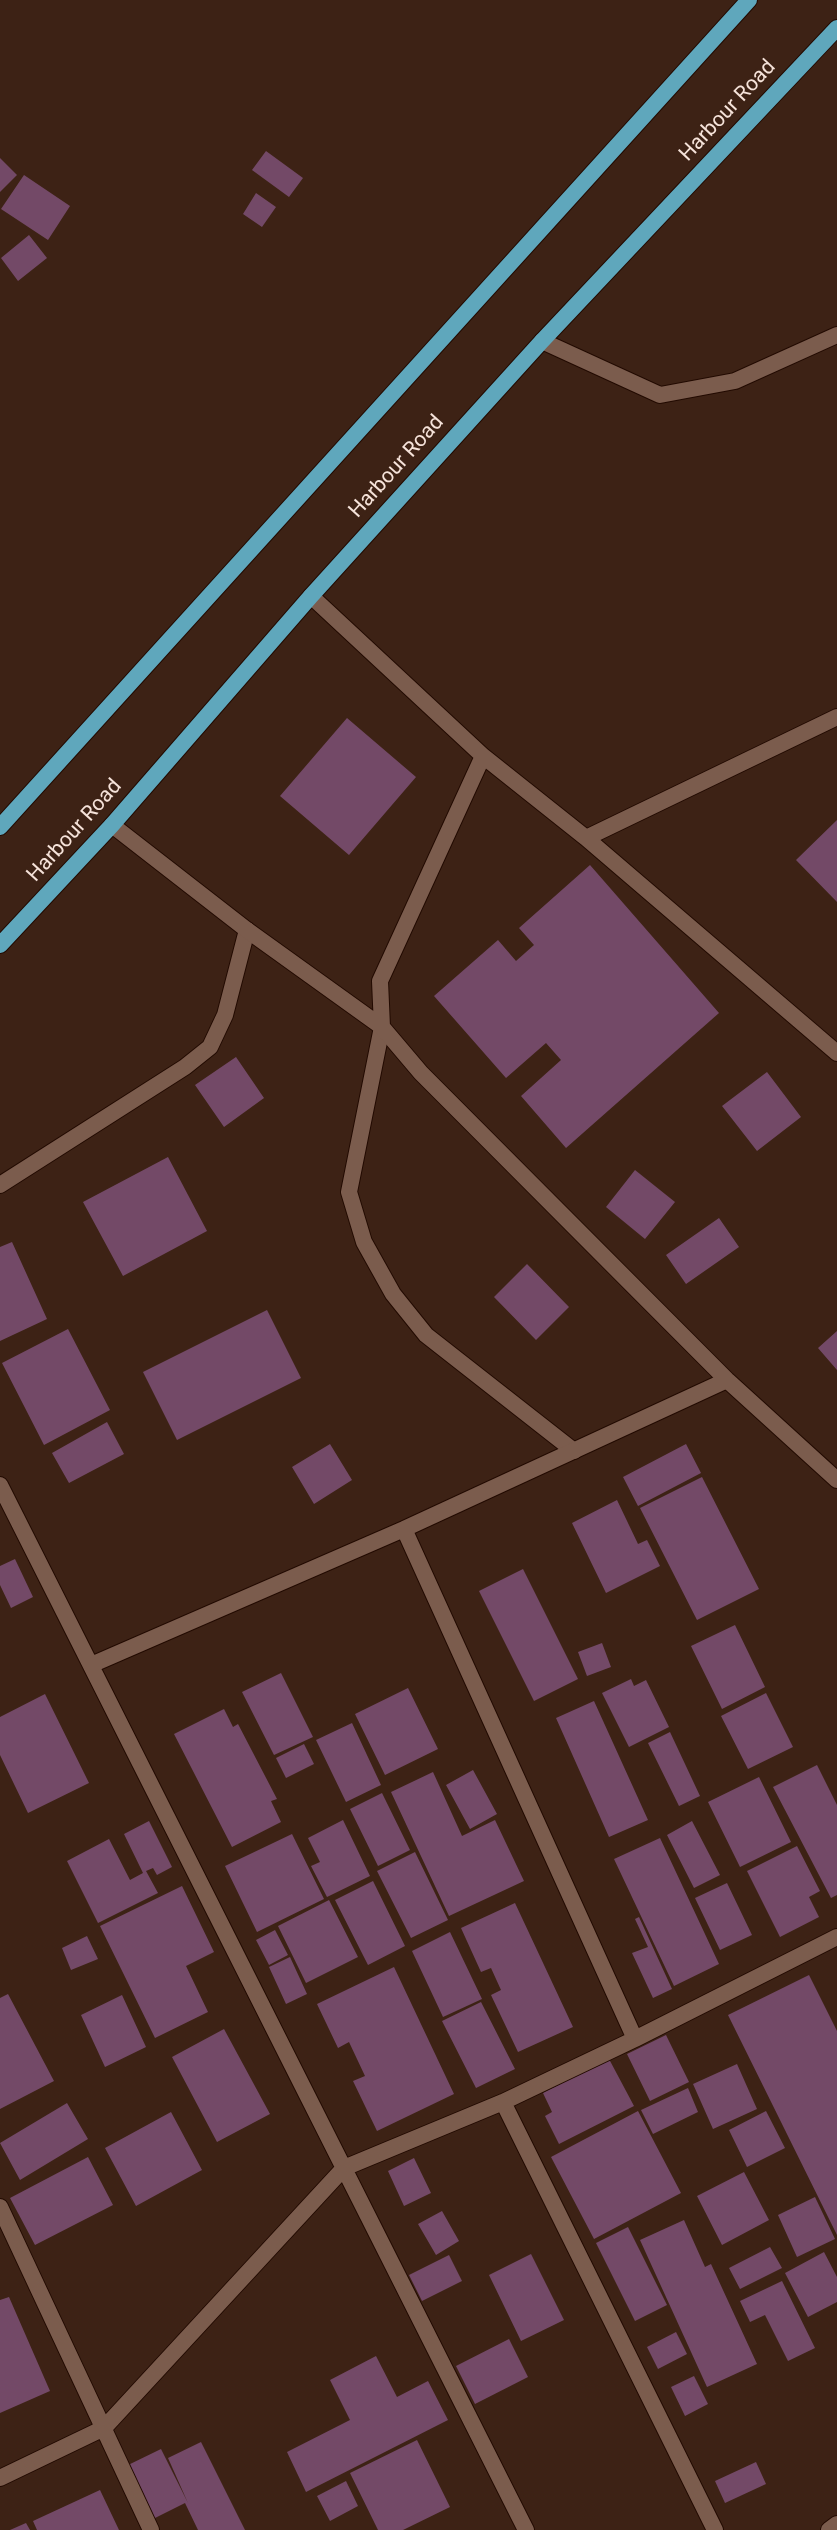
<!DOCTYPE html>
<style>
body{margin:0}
canvas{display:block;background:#3d2215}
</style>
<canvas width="837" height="2530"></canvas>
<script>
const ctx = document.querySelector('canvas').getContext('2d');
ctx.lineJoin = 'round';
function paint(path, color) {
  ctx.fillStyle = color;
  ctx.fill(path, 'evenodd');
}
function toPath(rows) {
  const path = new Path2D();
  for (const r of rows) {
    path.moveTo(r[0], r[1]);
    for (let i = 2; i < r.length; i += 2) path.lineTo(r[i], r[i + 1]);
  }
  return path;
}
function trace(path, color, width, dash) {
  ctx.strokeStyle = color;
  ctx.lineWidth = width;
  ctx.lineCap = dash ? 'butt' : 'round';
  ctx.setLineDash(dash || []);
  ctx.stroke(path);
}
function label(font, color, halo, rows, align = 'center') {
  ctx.font = font + ' Roboto,sans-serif';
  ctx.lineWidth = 4.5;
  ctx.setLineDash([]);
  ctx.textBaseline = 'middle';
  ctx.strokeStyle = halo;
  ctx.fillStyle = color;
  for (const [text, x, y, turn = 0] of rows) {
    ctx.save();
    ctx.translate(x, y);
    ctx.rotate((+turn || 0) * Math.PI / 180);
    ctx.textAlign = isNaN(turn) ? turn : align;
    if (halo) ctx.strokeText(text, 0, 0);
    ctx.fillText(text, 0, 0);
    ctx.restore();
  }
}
paint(toPath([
 [266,151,303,178,289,197,252,170],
 [0,158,17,175,0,192],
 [24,175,70,206,48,240,1,209],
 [256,193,276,207,262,227,243,214],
 [29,235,47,258,18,281,1,258],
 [347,718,416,777,349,855,280,796],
 [837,820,837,902,796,860],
 [590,865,719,1013,566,1148,521,1096,561,1060,546,1043,506,1078,434,996,498,940,516,961,534,945,519,928],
 [236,1057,264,1098,224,1127,195,1085],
 [767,1072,801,1117,757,1151,722,1106],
 [168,1157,207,1231,123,1276,83,1202],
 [635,1170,675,1202,645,1239,606,1207],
 [719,1218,739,1247,686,1284,666,1255],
 [12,1242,47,1319,0,1341,0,1247],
 [527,1264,569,1307,536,1340,494,1297],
 [267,1310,301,1378,177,1440,143,1372],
 [68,1329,110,1410,44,1445,2,1363],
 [837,1331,837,1370,818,1348],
 [107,1422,124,1454,69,1483,52,1453],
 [330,1444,352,1480,314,1504,292,1467],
 [686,1444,701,1473,638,1506,623,1477],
 [702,1477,759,1589,697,1620,640,1508],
 [617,1500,638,1544,647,1540,660,1566,606,1593,572,1523],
 [15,1559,33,1597,11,1608,0,1585,0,1566],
 [523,1569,578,1679,534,1701,479,1591],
 [735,1625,765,1687,722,1709,691,1646],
 [602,1643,611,1667,587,1676,578,1652],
 [281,1673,313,1737,274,1755,242,1692],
 [631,1679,634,1686,646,1680,669,1727,629,1747,602,1693],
 [408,1688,438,1749,385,1775,355,1714],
 [766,1693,793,1747,748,1769,721,1716],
 [45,1694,89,1783,28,1813,0,1755,0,1717],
 [594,1701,648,1820,609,1837,556,1718],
 [224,1709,233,1727,238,1724,277,1799,271,1801,281,1822,232,1847,174,1734],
 [352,1723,381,1785,346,1802,316,1740],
 [670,1732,700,1796,679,1806,648,1743],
 [304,1744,314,1764,286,1778,276,1758],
 [817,1765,837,1805,837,1895,831,1898,773,1787],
 [473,1770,497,1814,470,1829,446,1785],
 [433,1772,462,1836,495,1820,524,1881,449,1916,391,1792],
 [759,1777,791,1842,740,1867,708,1802],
 [382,1793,410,1850,378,1866,350,1809],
 [343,1820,370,1876,327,1897,311,1866,320,1862,308,1838],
 [149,1821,172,1867,157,1875,153,1868,146,1871,158,1893,98,1923,67,1861,109,1839,130,1880,143,1873,124,1834],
 [692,1821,720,1875,694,1888,667,1835],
 [292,1834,324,1899,257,1932,225,1866],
 [660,1838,719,1964,674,1986,614,1859],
 [797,1846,820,1891,809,1897,819,1917,780,1937,747,1871],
 [415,1852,448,1920,411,1938,377,1871],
 [373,1881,405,1946,368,1965,335,1900],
 [727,1883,752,1935,720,1950,695,1898],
 [182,1886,214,1952,186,1966,208,2012,155,2038,100,1926],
 [329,1900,358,1957,306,1983,278,1926],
 [515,1903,573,2027,518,2052,491,1995,501,1990,491,1968,481,1972,461,1928],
 [639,1917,672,1989,653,1998,632,1953,648,1947,635,1919],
 [275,1930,288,1955,269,1965,256,1940],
 [450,1932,482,1999,443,2017,412,1951],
 [87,1936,98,1959,71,1970,62,1948],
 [290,1957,307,1994,286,2004,269,1967],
 [394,1967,454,2094,377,2131,353,2081,365,2076,349,2042,338,2048,317,2004],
 [809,1975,837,2031,837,2235,728,2015],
 [8,1994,54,2081,0,2109,0,1998],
 [122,1995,146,2047,105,2067,81,2015],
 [481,2002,515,2069,476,2088,442,2021],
 [224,2029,270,2114,217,2142,172,2057],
 [666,2035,689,2082,650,2101,627,2054],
 [609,2059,634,2106,559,2144,545,2116,552,2112,543,2093],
 [737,2064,757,2109,713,2129,693,2084],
 [688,2088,698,2112,653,2134,641,2110],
 [67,2103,88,2139,20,2180,0,2143],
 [638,2111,681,2193,594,2239,551,2157],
 [766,2111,785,2148,747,2167,729,2130],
 [171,2112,202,2170,136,2206,105,2148],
 [88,2157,113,2205,35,2245,10,2198],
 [414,2158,431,2193,404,2206,388,2171],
 [744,2172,769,2220,722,2245,697,2196],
 [815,2197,835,2239,797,2257,778,2215],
 [442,2211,459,2241,436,2255,418,2224],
 [684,2220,705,2267,711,2264,757,2364,707,2387,640,2240],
 [628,2227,667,2305,635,2321,596,2243],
 [770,2247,782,2268,740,2289,729,2268],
 [824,2252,837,2277,837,2302,808,2317,785,2273],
 [531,2254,564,2320,521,2341,489,2275],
 [449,2255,462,2281,422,2301,409,2275],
 [782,2281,815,2348,788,2361,765,2315,750,2322,740,2301],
 [9,2297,50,2391,0,2413,0,2300],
 [676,2332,687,2354,658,2369,647,2347],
 [509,2339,528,2377,475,2404,456,2366],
 [376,2356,397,2397,428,2381,448,2420,306,2492,287,2452,350,2420,330,2380],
 [694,2376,708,2404,685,2416,671,2387],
 [417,2440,450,2507,403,2530,378,2530,350,2473],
 [201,2442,245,2530,198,2530,185,2503,151,2520,124,2467,161,2449,188,2503,168,2458],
 [756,2462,766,2484,725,2503,715,2481],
 [346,2481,358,2506,330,2521,317,2496],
 [100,2490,119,2530,37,2530,33,2521],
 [26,2523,30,2530,10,2530]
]), '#734967');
const service = toPath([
 [542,341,660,395,735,381,837,335],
 [382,1027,349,1192,364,1242,393,1294,426,1335,574,1451],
 [0,1185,185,1067,210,1047,225,1015,247,930]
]);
const minor = toPath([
 [311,596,483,756,586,838,837,1053],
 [483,756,380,981,382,1027,421,1073,727,1380,837,1480],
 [112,825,247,930,382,1027],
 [586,838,837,717],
 [0,1485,526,2530],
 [404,1529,635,2039],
 [91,1665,404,1529,727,1380],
 [503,2102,715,2530],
 [0,2207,151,2530],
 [0,2478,104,2428,344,2168,503,2102,635,2039,837,1937],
 [829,2530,837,2524]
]);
const trunk = toPath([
 [0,827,749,0],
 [0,945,112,825,311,596,542,341,837,28]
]);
trace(service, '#220a01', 18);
trace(minor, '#220a01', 18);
trace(trunk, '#220a01', 18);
trace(service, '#7b5c4d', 16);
trace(minor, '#7b5c4d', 16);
trace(trunk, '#5fa7bc', 16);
label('21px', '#f6e3da', '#3d2215', [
 ["Harbour Road",728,111,-47],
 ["Harbour Road",397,467,-48],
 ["Harbour Road",75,831,-48]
]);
</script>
